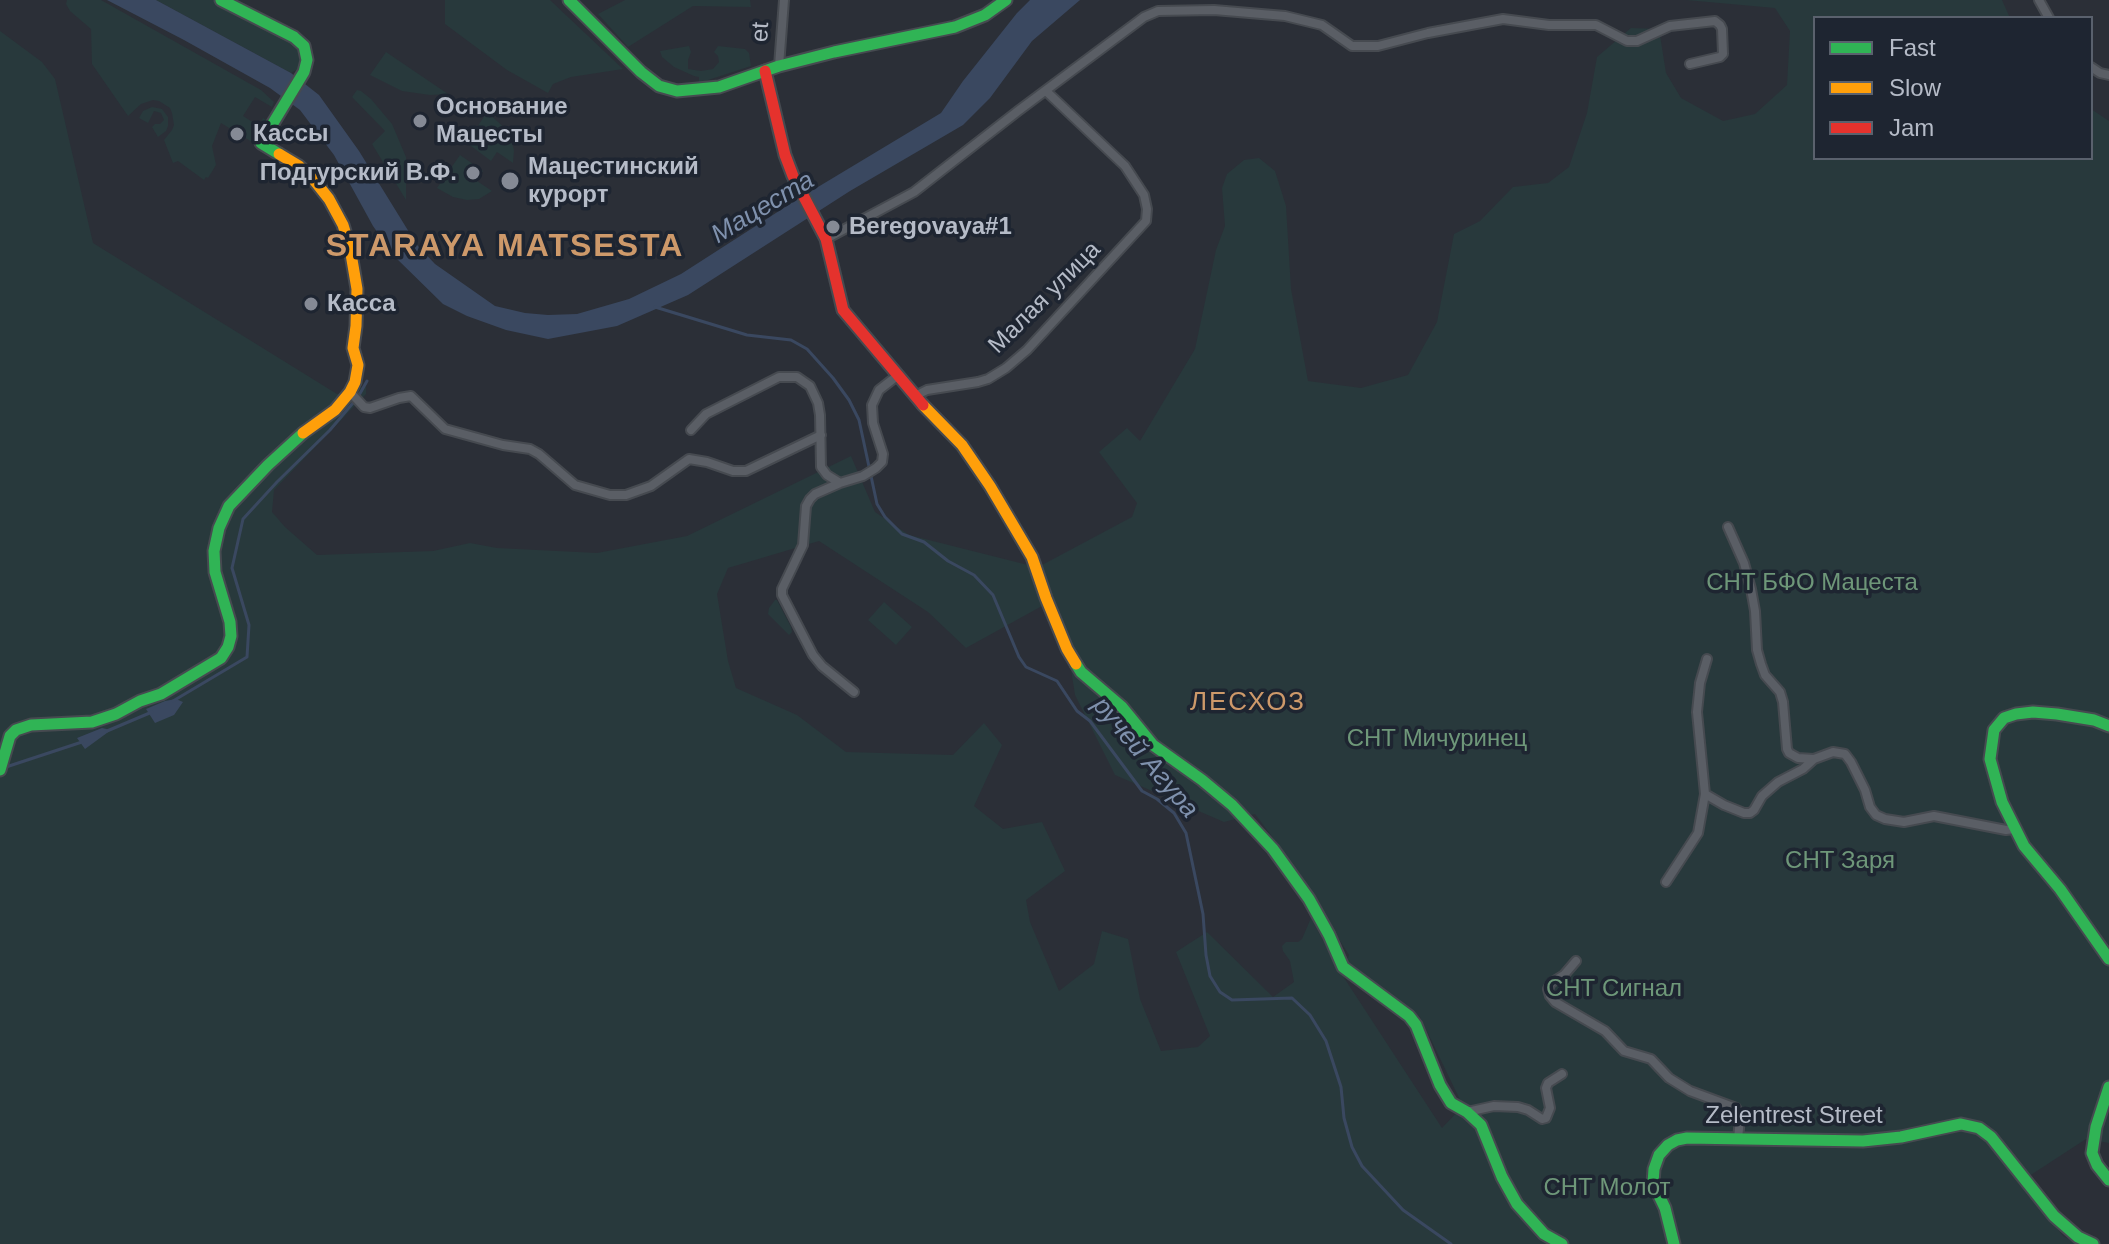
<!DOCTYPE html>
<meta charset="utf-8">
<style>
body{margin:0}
#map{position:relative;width:2109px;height:1244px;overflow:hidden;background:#2b2f37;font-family:Arial,sans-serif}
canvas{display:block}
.legend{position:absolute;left:1813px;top:16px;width:280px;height:144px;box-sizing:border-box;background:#1e2531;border:2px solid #5a616d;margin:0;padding:10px 14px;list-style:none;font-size:24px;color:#b5bbc7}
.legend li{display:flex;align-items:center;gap:16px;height:40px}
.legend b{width:40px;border:2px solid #5a616d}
</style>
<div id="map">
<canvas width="2109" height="1244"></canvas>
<ul class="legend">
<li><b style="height:10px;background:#30b455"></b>Fast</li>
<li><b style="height:10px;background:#ff9f0a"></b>Slow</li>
<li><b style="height:10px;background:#e5322d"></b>Jam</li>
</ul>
</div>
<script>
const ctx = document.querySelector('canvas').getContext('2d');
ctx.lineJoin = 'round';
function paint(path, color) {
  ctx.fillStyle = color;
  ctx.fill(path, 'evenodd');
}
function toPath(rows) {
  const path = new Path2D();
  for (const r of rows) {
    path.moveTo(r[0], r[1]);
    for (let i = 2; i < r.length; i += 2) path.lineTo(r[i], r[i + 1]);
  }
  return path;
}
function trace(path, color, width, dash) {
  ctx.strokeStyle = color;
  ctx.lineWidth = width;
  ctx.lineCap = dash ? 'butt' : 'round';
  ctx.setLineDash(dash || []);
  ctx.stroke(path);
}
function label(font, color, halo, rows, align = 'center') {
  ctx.font = font + ' Arial,sans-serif';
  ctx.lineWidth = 7;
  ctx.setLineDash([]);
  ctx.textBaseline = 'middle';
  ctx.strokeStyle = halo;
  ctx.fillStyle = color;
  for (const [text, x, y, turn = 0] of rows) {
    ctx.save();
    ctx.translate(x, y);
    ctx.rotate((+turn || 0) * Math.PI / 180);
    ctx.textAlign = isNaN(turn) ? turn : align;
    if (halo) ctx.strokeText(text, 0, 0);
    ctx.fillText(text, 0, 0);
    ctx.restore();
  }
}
paint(toPath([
 [67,0,101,0,261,90,274,102,272,107,255,97,243,116,259,126,263,118,266,120,252,142,221,123,212,146,216,165,208,178,206,177,204,180,178,161,173,163,164,140,172,130,174,125,172,113,170,108,159,101,153,100,141,104,128,116,92,64,91,29,70,11,66,4],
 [156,0,219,0,292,39,302,50,303,66,291,73],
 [445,0,550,0,623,69,571,77,553,84,548,93,507,70,445,24],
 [625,0,750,0,751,7,693,6,628,47,598,14],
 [1686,0,2002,0,2010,18,1815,18,1815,158,2091,158,2091,109,2109,121,2109,1143,2086,1139,2020,1182,2064,1237,2082,1244,0,1244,0,31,42,62,55,79,93,243,337,394,366,386,366,394,274,490,272,512,285,527,317,555,433,551,470,543,497,548,597,553,687,536,851,456,875,512,909,535,1028,565,1042,606,966,648,928,612,819,541,728,568,717,594,728,661,736,688,797,715,846,752,953,755,984,723,1002,745,974,806,1003,829,1042,822,1065,871,1026,900,1030,922,1059,991,1094,964,1102,931,1128,939,1140,999,1161,1051,1198,1047,1210,1036,1176,952,1207,932,1273,997,1294,982,1290,961,1283,951,1282,946,1286,942,1298,942,1302,939,1311,918,1339,970,1442,1128,1463,1106,1420,1017,1398,1002,1347,961,1349,955,1279,846,1255,814,1224,822,1115,775,1075,695,1070,663,1042,565,1132,517,1137,503,1099,452,1127,428,1140,441,1195,349,1216,250,1225,226,1222,188,1227,174,1244,160,1259,158,1275,171,1286,206,1291,289,1308,381,1361,388,1408,375,1437,322,1454,234,1480,221,1513,187,1548,183,1569,167,1587,113,1597,57,1631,28,1659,29,1666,73,1681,98,1723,121,1755,114,1787,85,1790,31,1775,8],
 [689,46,691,52,688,60,688,69,701,71,713,69,719,62,718,56,714,52,718,46,745,49,749,53,751,66,699,83,699,77,694,76,674,67,662,57,660,51],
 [386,52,448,94,430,95,402,91,370,75],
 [357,90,361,91,371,99,392,124,406,157,406,200,372,144,385,131,352,97],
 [152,107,162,109,168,117,168,126,166,131,158,137,152,127,155,124,160,124,164,120,161,113,154,111,148,123,139,118,143,111],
 [487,112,508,131,514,150,513,163,497,152,491,161,467,143],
 [460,155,483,171,477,181,492,191,479,199,467,200,453,197,437,188],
 [775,600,777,600,791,627,792,632,789,635,768,614,769,608],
 [884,602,912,627,896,645,868,620]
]), '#28393c');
paint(toPath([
 [107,0,156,0,291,73,319,95,359,151,417,245,435,264,495,306,525,313,548,315,577,314,629,299,681,274,793,202,941,113,963,81,1017,13,1030,0,1080,0,1032,41,990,98,963,125,850,191,688,295,617,326,548,339,506,330,467,316,443,304,394,256,373,226,334,155,300,110,270,88,184,40],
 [176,699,183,702,174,715,155,723,146,709,165,701],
 [102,728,111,730,85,749,77,738]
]), '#3a4860');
trace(toPath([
 [655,307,747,335,791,340,807,349,833,378,849,400,859,420,877,504,885,517,902,534,924,542,948,561,974,575,993,595,1019,657,1026,667,1057,681,1077,711,1090,721,1142,791,1157,799,1174,813,1186,833,1203,914,1206,955,1210,976,1220,992,1232,1000,1292,998,1310,1015,1326,1041,1341,1087,1344,1118,1352,1147,1362,1166,1403,1210,1451,1244],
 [173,701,247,657,249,625,232,568,243,519,277,482,330,430,358,397,367,381],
 [107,731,152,712],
 [6,767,82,742]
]), '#3a4860', 3);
const street = toPath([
 [2039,0,2049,18],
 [779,66,784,0],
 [2091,67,2100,73,2109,75],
 [826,239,914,192,1018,111,1144,17,1158,11,1214,10,1285,16,1322,25,1352,46,1378,46,1428,33,1503,19,1549,25,1596,25,1627,41,1637,41,1670,26,1715,21,1720,25,1722,29,1723,54,1720,57,1690,64],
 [350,392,364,407,370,408,399,398,411,396,445,429,503,445,530,449,539,454,575,485,610,495,626,495,651,486,689,459,707,462,733,471,746,471,821,435],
 [915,396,927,390,978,382,988,379,1006,368,1027,350,1146,221,1147,209,1144,195,1125,166,1046,91],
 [691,430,706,414,779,377,797,377,810,386,818,403,820,415,821,467,827,475,840,483],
 [1728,527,1744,563,1751,589,1755,611,1757,650,1761,664,1765,675,1780,692,1783,702,1787,749,1789,753,1798,758,1814,759],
 [854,692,822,666,813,655,782,595,782,589,803,545,806,506,810,499,815,494,840,483,863,476,876,468,882,462,883,454,873,423,872,405,879,390,897,376],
 [1705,794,1724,805,1744,813,1750,813,1754,810,1762,796,1778,782,1803,769,1814,759,1833,752,1845,754,1851,762,1865,790,1870,807,1876,815,1885,819,1904,822,1934,816,2006,830,2014,829],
 [1666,882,1698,833,1705,794,1697,712,1700,683,1707,659],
 [1576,961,1564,975,1551,983,1548,989,1550,996,1555,1002,1605,1031,1624,1051,1651,1059,1669,1078,1690,1091,1736,1108,1740,1118,1738,1139],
 [1467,1112,1494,1106,1518,1107,1528,1110,1542,1119,1546,1118,1550,1108,1546,1088,1548,1083,1562,1074]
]);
const fast = toPath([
 [221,0,294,37,304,46,307,60,304,72,261,143,279,154],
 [569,0,641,72,659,86,677,91,719,87,779,66,834,52,955,27,985,15,1006,0],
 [1076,664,1081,672,1122,707,1153,745,1202,780,1232,805,1273,849,1309,899,1329,935,1343,967,1409,1016,1416,1025,1440,1085,1451,1103,1467,1112,1481,1125,1502,1177,1517,1204,1544,1234,1562,1244],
 [2109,726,2094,720,2057,714,2033,712,2016,714,2004,718,1994,730,1990,759,2002,802,2024,846,2060,889,2109,959],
 [0,770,10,736,16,730,31,725,92,722,116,714,140,701,161,694,221,658,228,647,231,636,230,622,215,572,214,551,219,528,229,506,268,465,303,433],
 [2109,1087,2096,1127,2092,1153,2097,1165,2109,1180],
 [1674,1244,1665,1208,1653,1183,1654,1169,1659,1155,1668,1145,1677,1140,1687,1138,1863,1141,1901,1137,1961,1124,1979,1128,1991,1137,2054,1216,2078,1237,2093,1244]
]);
const slow = toPath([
 [279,154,299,166,314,180,329,199,343,225,350,248,357,289,356,326,353,348,358,365,355,382,350,392,335,410,303,433],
 [923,405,962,445,990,486,1032,557,1046,598,1067,649,1076,664]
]);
const jam = toPath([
 [765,71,785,155,793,176,826,239,843,310,923,405]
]);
trace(street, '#464a50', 12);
trace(fast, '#464a50', 15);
trace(slow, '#464a50', 15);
trace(jam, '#464a50', 15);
trace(street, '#5a5e65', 8);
trace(fast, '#30b455', 11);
trace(slow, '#ff9f0a', 11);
trace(jam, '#e5322d', 11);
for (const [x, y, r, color] of [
 [420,121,8,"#858a95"],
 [237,134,8,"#858a95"],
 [473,173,8,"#858a95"],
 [510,181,10,"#858a95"],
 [833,227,8,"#858a95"],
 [311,304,8,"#858a95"]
]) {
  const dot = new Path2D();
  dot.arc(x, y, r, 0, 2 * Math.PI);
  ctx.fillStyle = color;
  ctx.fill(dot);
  trace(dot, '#1e2531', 3);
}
label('24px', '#b5bbc7', '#1e2531', [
 ["et",761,32,-86],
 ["Малая улица",1045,298,-45],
 ["Zelentrest Street",1794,1116]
]);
label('bold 24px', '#b5bbc7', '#1e2531', [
 ["Основание",436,107],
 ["Мацесты",436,135],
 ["Кассы",253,134],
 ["Мацестинский",528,167],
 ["курорт",528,195],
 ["Подгурский В.Ф.",457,173,"right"],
 ["Beregovaya#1",849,227],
 ["Касса",327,304]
], 'left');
label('24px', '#6e9779', '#1e2531', [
 ["СНТ БФО Мацеста",1812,583],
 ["СНТ Мичуринец",1437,739],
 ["СНТ Заря",1840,861],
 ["СНТ Сигнал",1614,989],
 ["СНТ Молот",1607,1188]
]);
label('italic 26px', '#7f91ad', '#1e2531', [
 ["Мацеста",763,208,-31],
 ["ручей Агура",1145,758,50]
]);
ctx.letterSpacing = '2px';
label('26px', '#cd996a', '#1e2531', [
 ["ЛЕСХОЗ",1248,703]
]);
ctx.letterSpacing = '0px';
ctx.letterSpacing = '2px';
label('bold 32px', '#cd996a', '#1e2531', [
 ["STARAYA MATSESTA",505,247]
]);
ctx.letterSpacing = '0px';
</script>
